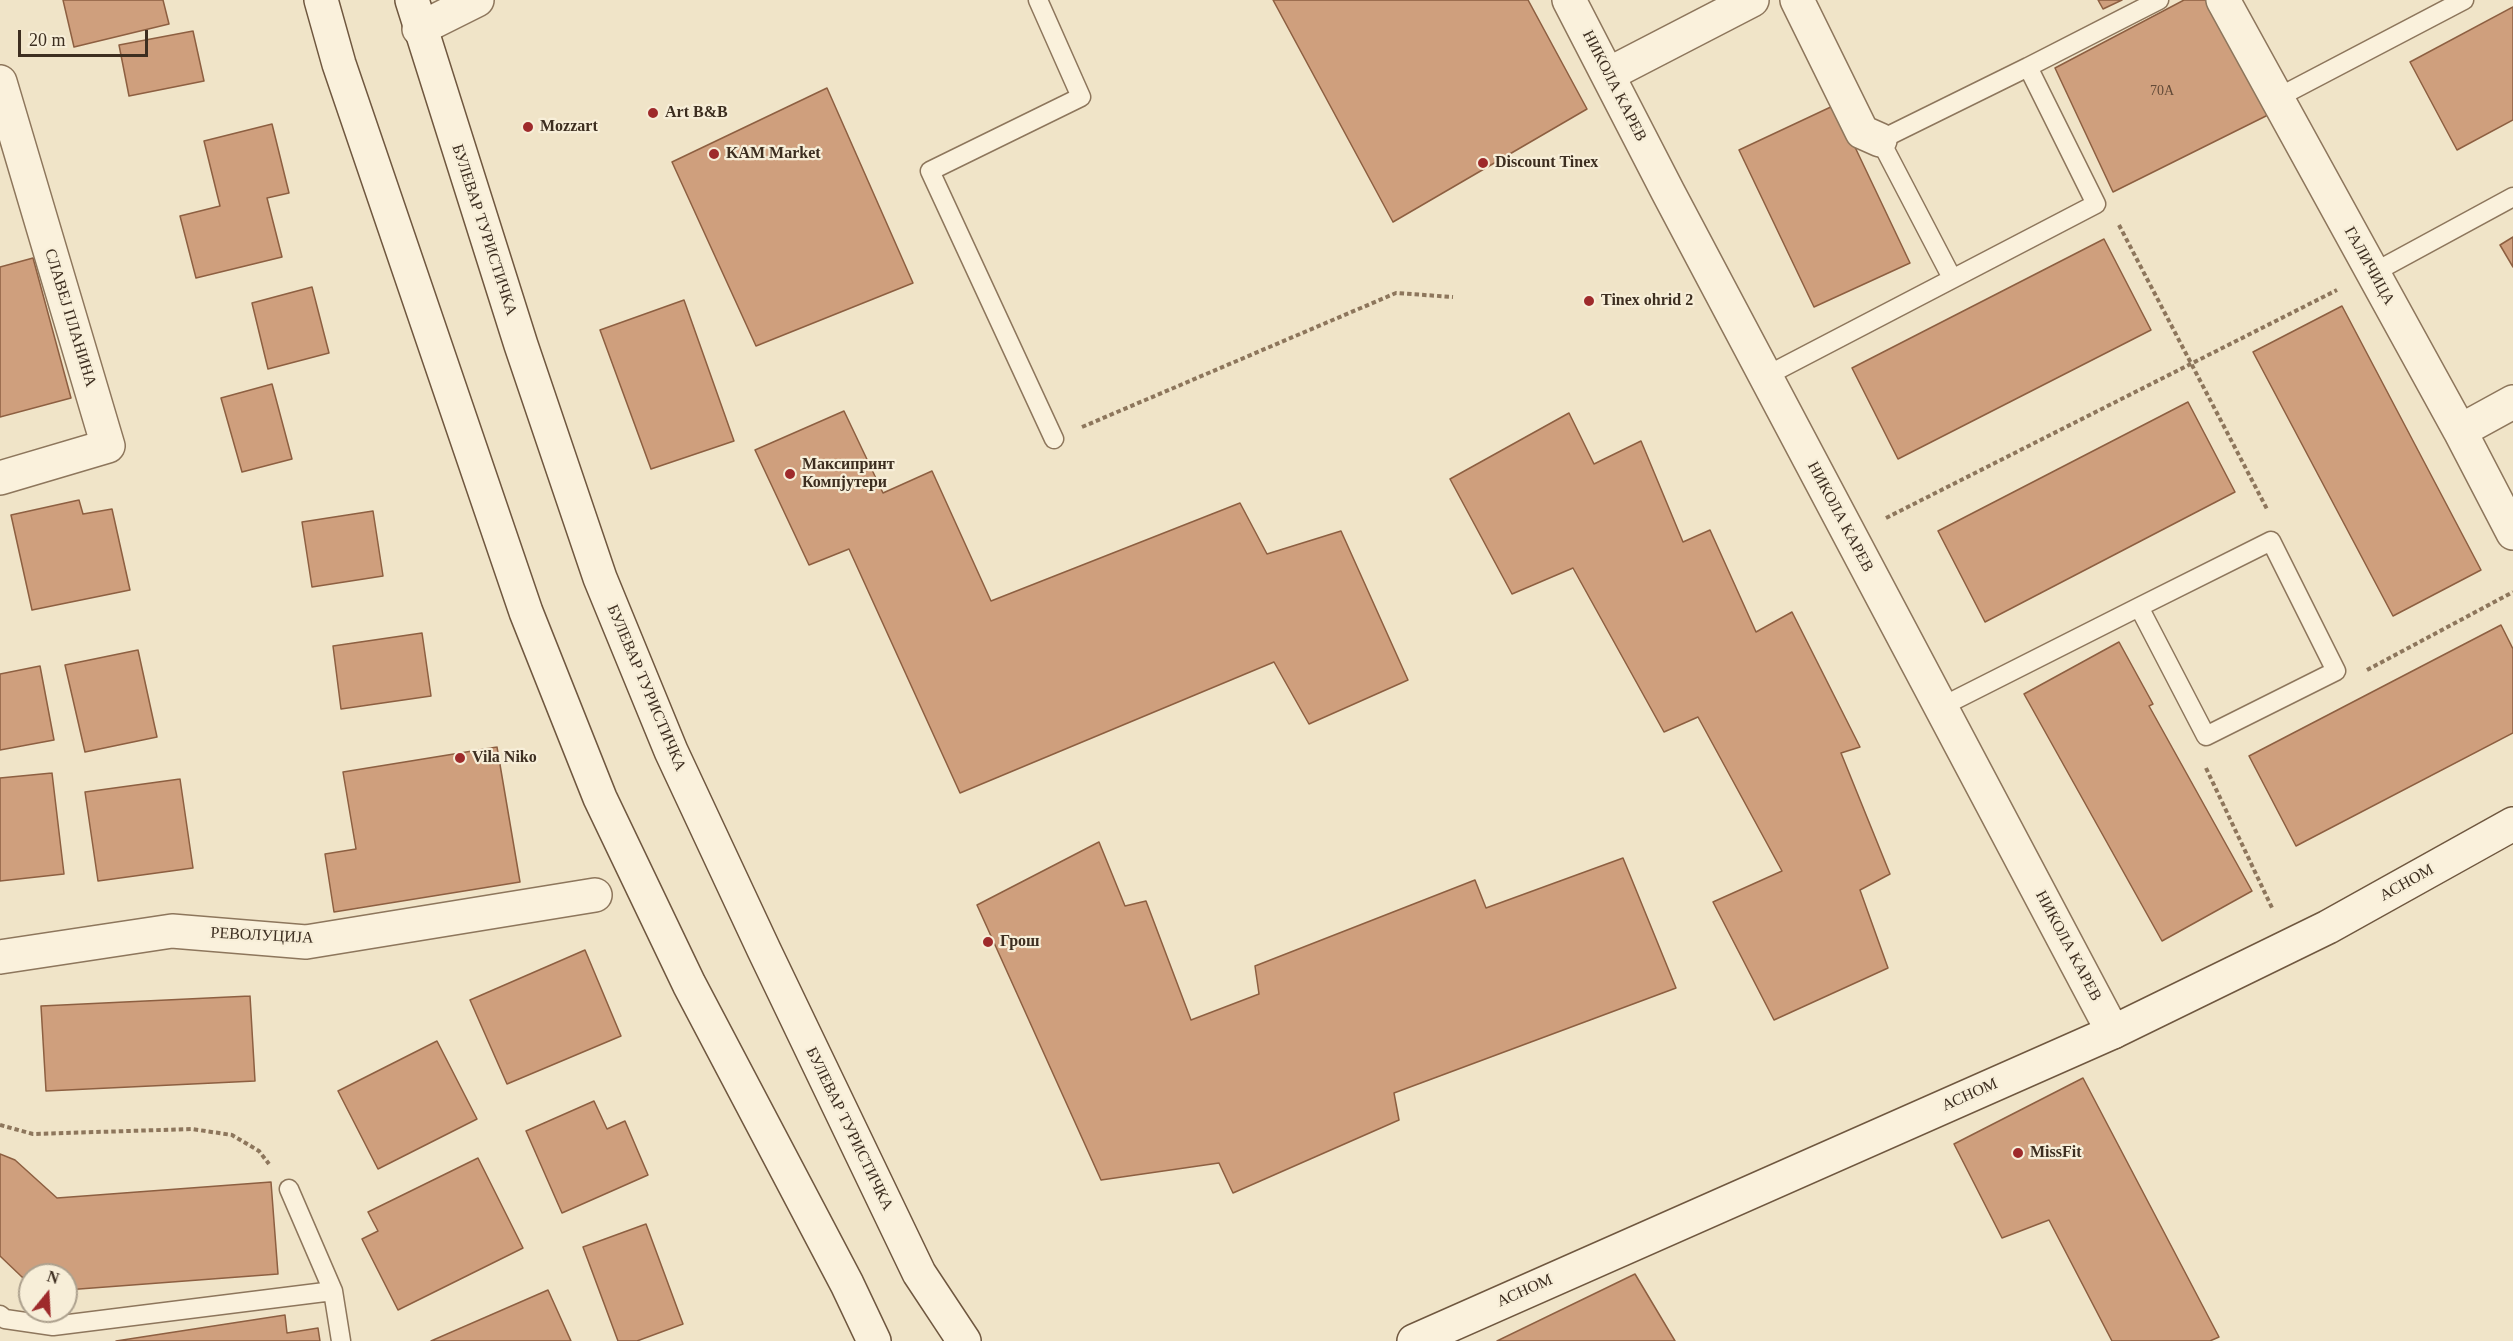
<!DOCTYPE html>
<meta charset="utf-8">
<style>
body{margin:0}
#map{position:relative;width:2513px;height:1341px;overflow:hidden;background:#f0e4c8;font-family:"Times New Roman",serif}
canvas{display:block}
.north{position:absolute;left:18px;top:1263px;width:60px;height:60px;box-sizing:border-box;background:#f7eed8;border:2px solid #ada18e;border-radius:50%;rotate:18deg;font-size:16px;font-weight:700;line-height:24px;text-align:center;color:#3d2e20}
.north::after{content:'';display:block;margin:auto;width:21px;height:27px;background:#9e2a2b;clip-path:polygon(50% 0,100% 100%,50% 72%,0 100%)}
.scale{position:absolute;left:18px;top:30px;width:130px;height:27px;box-sizing:border-box;border:3px solid #3d2e20;border-top:0;padding-left:8px;font-size:18px;line-height:21px;white-space:nowrap;color:#3d2e20;-webkit-text-stroke:4px #f7eed8;paint-order:stroke}
</style>
<div id="map">
<canvas width="2513" height="1341"></canvas>
<div class="north">N</div>
<div class="scale">20 m</div>
</div>
<script>
const ctx = document.querySelector('canvas').getContext('2d');
ctx.lineJoin = 'round';
function paint(path, color) {
  ctx.fillStyle = color;
  ctx.fill(path, 'evenodd');
}
function toPath(rows) {
  const path = new Path2D();
  for (const r of rows) {
    path.moveTo(r[0], r[1]);
    for (let i = 2; i < r.length; i += 2) path.lineTo(r[i], r[i + 1]);
  }
  return path;
}
function trace(path, color, width, dash) {
  ctx.strokeStyle = color;
  ctx.lineWidth = width;
  ctx.lineCap = dash ? 'butt' : 'round';
  ctx.setLineDash(dash || []);
  ctx.stroke(path);
}
function label(font, color, halo, rows, align = 'center') {
  ctx.font = font + ' "Times New Roman",serif';
  ctx.lineWidth = 4.5;
  ctx.setLineDash([]);
  ctx.textBaseline = 'middle';
  ctx.strokeStyle = halo;
  ctx.fillStyle = color;
  for (const [text, x, y, turn = 0] of rows) {
    ctx.save();
    ctx.translate(x, y);
    ctx.rotate((+turn || 0) * Math.PI / 180);
    ctx.textAlign = isNaN(turn) ? turn : align;
    if (halo) ctx.strokeText(text, 0, 0);
    ctx.fillText(text, 0, 0);
    ctx.restore();
  }
}
const building = toPath([
 [63,0,163,0,169,24,74,47,63,0],
 [1273,0,1528,0,1587,109,1393,222,1273,0],
 [2098,0,2122,0,2103,9,2098,0],
 [2184,0,2209,0,2270,114,2113,192,2055,68,2184,0],
 [2513,7,2513,120,2457,150,2410,62,2513,7],
 [193,31,204,81,129,96,119,45,193,31],
 [827,88,913,283,756,346,672,162,827,88],
 [1835,105,1910,263,1814,307,1739,150,1835,105],
 [272,124,289,193,267,198,282,257,196,278,180,216,220,206,204,141,272,124],
 [2513,237,2513,267,2500,245,2513,237],
 [2104,239,2151,330,1898,459,1852,368,2104,239],
 [33,258,71,398,0,417,0,267,33,258],
 [312,287,329,353,268,369,252,303,312,287],
 [684,300,734,441,651,469,600,330,684,300],
 [2342,306,2481,570,2393,616,2253,352,2342,306],
 [272,384,292,459,242,472,221,398,272,384],
 [2188,402,2235,492,1985,622,1938,531,2188,402],
 [844,411,883,493,932,471,991,601,1240,503,1267,554,1341,531,1408,680,1309,724,1274,662,960,793,849,549,809,565,755,450,844,411],
 [1569,413,1594,464,1641,441,1683,542,1710,530,1756,632,1792,612,1860,747,1841,753,1890,874,1860,890,1888,968,1774,1020,1713,902,1782,871,1698,717,1664,732,1573,568,1512,594,1450,479,1569,413],
 [79,500,83,514,112,509,130,590,32,610,11,515,79,500],
 [373,511,383,576,312,587,302,522,373,511],
 [2501,625,2513,649,2513,733,2296,846,2249,756,2501,625],
 [422,633,431,696,341,709,333,646,422,633],
 [2119,642,2153,704,2149,706,2252,891,2162,941,2024,694,2119,642],
 [138,650,157,737,85,752,65,665,138,650],
 [40,666,54,740,0,750,0,674,40,666],
 [497,747,520,882,334,912,325,854,356,849,343,772,497,747],
 [52,773,64,874,0,881,0,778,52,773],
 [180,779,193,868,98,881,85,792,180,779],
 [1099,842,1125,906,1146,901,1191,1020,1259,994,1255,966,1475,880,1486,908,1623,858,1676,988,1394,1093,1399,1120,1233,1193,1219,1163,1101,1180,977,905,1099,842],
 [585,950,621,1036,507,1084,470,1000,585,950],
 [250,996,255,1081,46,1091,41,1006,250,996],
 [437,1041,477,1119,378,1169,338,1091,437,1041],
 [2083,1078,2219,1337,2210,1341,2112,1341,2049,1220,2002,1238,1954,1144,2083,1078],
 [594,1101,607,1129,625,1121,648,1175,562,1213,526,1131,594,1101],
 [0,1154,15,1160,57,1198,271,1182,278,1274,66,1290,66,1275,30,1275,30,1280,22,1277,0,1256,0,1154],
 [478,1158,523,1248,398,1310,362,1239,378,1231,368,1212,478,1158],
 [646,1224,683,1324,637,1341,618,1341,583,1247,646,1224],
 [1635,1274,1675,1341,1497,1341,1635,1274],
 [548,1290,571,1341,431,1341,548,1290],
 [285,1315,287,1333,318,1328,320,1341,116,1341,285,1315]
]);
paint(building, '#cf9f7d');
trace(building, '#8d5f41', 1.5);
const lane = toPath([
 [1038,0,1081,97,930,171,1054,439],
 [2277,98,2464,0],
 [2373,273,2513,197],
 [1952,278,1880,140,2028,67],
 [1766,376,2096,204,2028,67,2159,0],
 [1941,707,2139,607,2271,541,2336,671,2206,736,2139,607],
 [289,1189,333,1291,341,1341],
 [0,1315,5,1319,53,1326,333,1291]
]);
const street = toPath([
 [1569,0,1668,192,2113,1032],
 [1797,0,1862,132,1880,140],
 [2223,0,2460,431,2513,533],
 [419,29,477,0],
 [1609,74,1752,0],
 [0,82,108,446,0,478],
 [2460,431,2513,402],
 [0,957,172,931,306,942,595,895]
]);
const secondary = toPath([
 [321,0,339,64,526,612,600,798,689,984,847,1284,874,1341],
 [412,0,521,345,600,578,671,751,764,950,919,1273,964,1341],
 [1414,1341,2113,1032,2328,927,2513,824]
]);
trace(lane, '#8d765c', 21);
trace(street, '#8d765c', 36);
trace(secondary, '#6f573f', 36);
trace(toPath([
 [2119,225,2268,511],
 [1082,427,1396,293,1453,297],
 [1886,518,2337,290],
 [2367,670,2513,592],
 [2206,768,2273,910],
 [0,1125,33,1134,192,1129,232,1135,259,1151,269,1164]
]), '#8d765c', 4, [4.5, 3]);
trace(lane, '#faf1dc', 18);
trace(street, '#faf1dc', 33);
trace(secondary, '#faf1dc', 33);
for (const [x, y, r, color] of [
 [653,113,6,"#9e2a2b"],
 [528,127,6,"#9e2a2b"],
 [714,154,6,"#9e2a2b"],
 [1483,163,6,"#9e2a2b"],
 [1589,301,6,"#9e2a2b"],
 [790,474,6,"#9e2a2b"],
 [460,758,6,"#9e2a2b"],
 [988,942,6,"#9e2a2b"],
 [2018,1153,6,"#9e2a2b"]
]) {
  const dot = new Path2D();
  dot.arc(x, y, r, 0, 2 * Math.PI);
  ctx.fillStyle = color;
  ctx.fill(dot);
  trace(dot, '#f7eed8', 2);
}
label('14px', '#624a37', null, [
 ["70А",2162,91]
]);
label('16px', '#3d2e20', '#f7eed8', [
 ["НИКОЛА КАРЕВ",1614,86,63],
 ["БУЛЕВАР ТУРИСТИЧКА",484,230,72],
 ["ГАЛИЧИЦА",2369,266,61],
 ["СЛАВЕЈ ПЛАНИНА",70,318,73],
 ["НИКОЛА КАРЕВ",1840,517,62],
 ["БУЛЕВАР ТУРИСТИЧКА",646,688,67],
 ["АСНОМ",2407,883,-29],
 ["РЕВОЛУЦИЈА",262,936,3],
 ["НИКОЛА КАРЕВ",2068,946,62],
 ["АСНОМ",1970,1095,-24],
 ["БУЛЕВАР ТУРИСТИЧКА",849,1129,64],
 ["АСНОМ",1525,1291,-24]
]);
label('bold 16px', '#3d2e20', '#f7eed8', [
 ["Art B&B",665,113],
 ["Mozzart",540,127],
 ["KAM Market",726,154],
 ["Discount Tinex",1495,163],
 ["Tinex ohrid 2",1601,301],
 ["Максипринт",802,465],
 ["Компјутери",802,483],
 ["Vila Niko",472,758],
 ["Грош",1000,942],
 ["MissFit",2030,1153]
], 'left');
</script>
